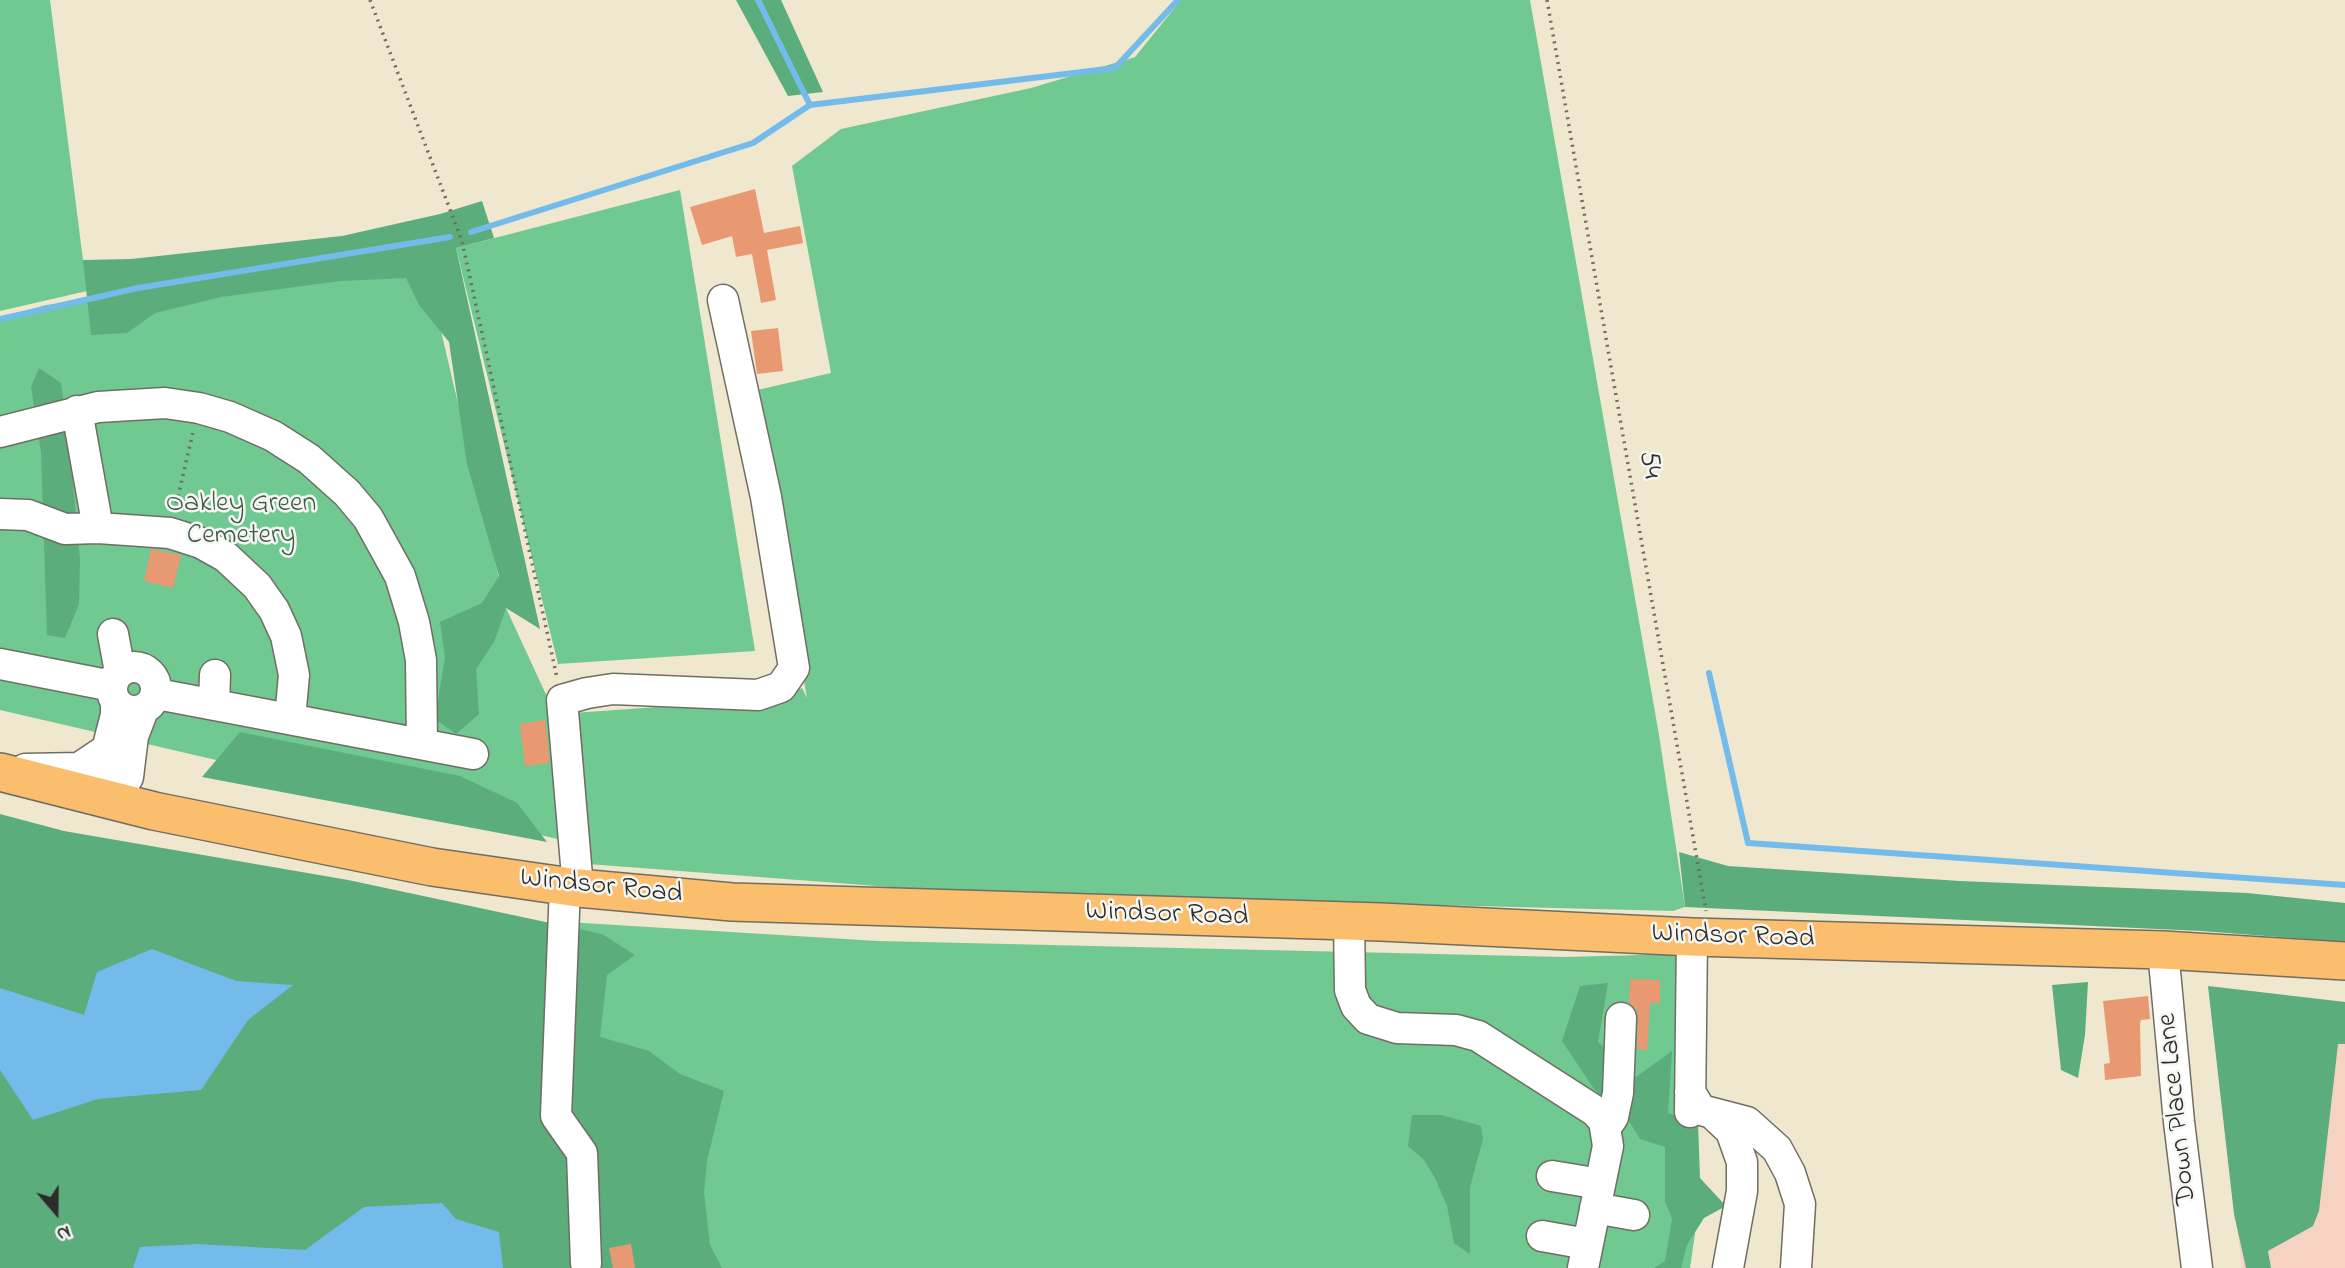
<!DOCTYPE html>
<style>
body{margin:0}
#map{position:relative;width:2345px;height:1268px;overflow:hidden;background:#efe7ce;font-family:"Indie Flower",sans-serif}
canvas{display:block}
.north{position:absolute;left:21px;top:1177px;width:70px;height:70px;-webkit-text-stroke:5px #f6f6f2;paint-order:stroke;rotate:160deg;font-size:19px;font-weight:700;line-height:28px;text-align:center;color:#2b2b2b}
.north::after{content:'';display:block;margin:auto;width:24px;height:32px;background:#2b2b2b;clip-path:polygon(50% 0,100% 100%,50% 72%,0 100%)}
</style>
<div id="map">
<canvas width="2345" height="1268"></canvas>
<div class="north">N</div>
</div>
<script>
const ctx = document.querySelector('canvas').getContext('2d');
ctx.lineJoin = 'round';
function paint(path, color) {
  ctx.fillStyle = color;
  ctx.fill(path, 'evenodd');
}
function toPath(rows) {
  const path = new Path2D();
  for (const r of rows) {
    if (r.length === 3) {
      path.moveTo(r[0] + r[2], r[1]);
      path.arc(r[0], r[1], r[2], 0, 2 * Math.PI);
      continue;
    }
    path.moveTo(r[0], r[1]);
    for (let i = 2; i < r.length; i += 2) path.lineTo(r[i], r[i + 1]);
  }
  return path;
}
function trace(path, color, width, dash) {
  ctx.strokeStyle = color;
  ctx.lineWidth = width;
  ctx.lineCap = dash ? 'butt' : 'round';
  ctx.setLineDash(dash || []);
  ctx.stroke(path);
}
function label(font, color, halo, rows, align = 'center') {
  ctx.font = font + ' "Indie Flower",sans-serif';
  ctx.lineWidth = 5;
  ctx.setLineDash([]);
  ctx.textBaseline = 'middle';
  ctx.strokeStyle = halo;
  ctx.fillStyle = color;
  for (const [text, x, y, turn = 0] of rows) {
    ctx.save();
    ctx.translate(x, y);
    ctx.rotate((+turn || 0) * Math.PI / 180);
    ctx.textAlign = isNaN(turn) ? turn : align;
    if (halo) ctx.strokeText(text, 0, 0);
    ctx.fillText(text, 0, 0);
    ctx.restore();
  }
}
paint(toPath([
 [2208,986,2345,1002,2345,1268,2242,1268]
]), '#f6d2c3');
paint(toPath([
 [0,0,50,0,83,260,100,288,0,311],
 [1181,0,1530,0,1659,735,1685,907,1673,911,969,893,588,864,573,713,772,699,802,688,807,698,753,391,831,373,792,166,841,129,1031,88,1135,57],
 [680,190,755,651,558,664,456,248],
 [422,250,506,608,549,701,562,840,0,710,0,318,46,305,201,287],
 [550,921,878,941,1565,957,1679,954,1675,1125,1695,1234,1690,1268,566,1268]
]), '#6fc991');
paint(toPath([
 [736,0,781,0,823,92,788,96],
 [482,201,494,238,456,248,540,629,506,608,494,642,476,669,479,714,456,734,435,719,445,657,440,622,482,603,499,576,467,464,449,342,419,305,406,278,340,281,221,297,155,313,127,333,91,335,83,260,131,259,342,236,440,214],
 [39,368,61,383,69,440,80,560,79,604,65,638,47,635,41,452,31,387],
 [240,732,460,776,517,803,547,842,202,777],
 [0,814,64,831,348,880,602,934,635,955,607,975,600,1037,649,1051,680,1074,724,1091,707,1161,704,1193,710,1245,722,1268,0,1268],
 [1679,852,1728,866,1960,881,2247,893,2345,903,2345,942,2201,931,1685,907],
 [2088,982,2085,1035,2078,1078,2061,1070,2052,985],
 [1608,983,1598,1042,1636,1077,1672,1051,1668,1113,1698,1122,1700,1178,1726,1206,1704,1218,1687,1245,1681,1268,1654,1268,1665,1261,1672,1219,1665,1201,1665,1147,1640,1139,1627,1118,1594,1089,1562,1041,1580,986],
 [2208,986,2345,1002,2345,1044,2338,1044,2319,1211,2313,1226,2268,1251,2271,1268,2246,1268,2234,1214],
 [1412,1115,1442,1115,1481,1126,1483,1139,1470,1187,1470,1254,1454,1243,1447,1206,1435,1178,1424,1160,1408,1146]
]), '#5bad7b');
paint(toPath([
 [152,949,236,981,293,985,248,1020,201,1090,98,1099,33,1120,0,1070,0,988,84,1015,97,972],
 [442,1203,456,1219,499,1232,503,1268,133,1268,140,1247,197,1244,305,1250,364,1207]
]), '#73bbeb');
trace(toPath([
 [810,105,1115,68,1178,0],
 [471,232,753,143,810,105,758,0],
 [0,319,138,288,450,237],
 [1709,673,1748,843,2345,885]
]), '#73bbeb', 6);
paint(toPath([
 [755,189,764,233,800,226,803,243,767,250,776,300,761,303,752,254,736,257,732,236,702,245,690,207],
 [778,328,783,371,757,374,751,331],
 [151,549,181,555,173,588,144,581],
 [545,720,550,763,525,766,520,724],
 [1630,979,1660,980,1660,1003,1650,1003,1647,1050,1637,1049,1638,1018,1636,1009,1629,1003],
 [2148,996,2150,1019,2141,1020,2140,1023,2141,1076,2105,1080,2104,1064,2110,1063,2103,1001],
 [631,1244,635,1268,613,1268,609,1248]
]), '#e99972');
const minor = toPath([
 [77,411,98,528],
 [0,432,98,407,165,403,199,408,230,417,273,436,309,459,347,493,368,518,400,576,414,622,421,660,422,744],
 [0,514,28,515,65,529,98,528,170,533,201,543,226,557,257,586,274,610,286,636,294,675,290,719],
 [113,634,120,672],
 [0,664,112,686],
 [134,689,22],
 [157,694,473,754],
 [116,702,116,715,103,765,105,783,113,801,128,777,133,736,143,710],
 [214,705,215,675],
 [25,769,79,768,106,750],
 [565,886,556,1116,582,1153,586,1263],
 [578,888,562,700,587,693,613,689,758,695,781,687,794,668,766,497,723,300],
 [1349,921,1350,990,1356,1006,1368,1019,1397,1028,1456,1030,1478,1036,1595,1111,1604,1121,1608,1146,1583,1268],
 [2163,950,2179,1122,2197,1268],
 [1690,1092,1701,1110,1747,1122,1777,1149,1790,1173,1800,1204,1796,1268],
 [1690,1112,1692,937],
 [1713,1114,1731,1131,1742,1162,1742,1191,1728,1268],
 [1606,1127,1613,1117,1618,1093,1621,1018],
 [1552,1176,1600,1184],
 [1595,1208,1634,1215],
 [1542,1236,1587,1244]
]);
const major = toPath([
 [0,772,154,811,432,867,578,888,732,902,1381,922,1692,937,2163,950,2345,961]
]);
trace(minor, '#706d64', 33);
trace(major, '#706d64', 40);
trace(toPath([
 [370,0,462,241,557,678],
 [1547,0,1706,911],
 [175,510,193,432]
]), '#706d64', 3.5, [2, 5]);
trace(minor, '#fff', 30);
trace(major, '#fabe6d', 37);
label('28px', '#2b2b2b', '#f6f6f2', [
 ["54",1648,465,80],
 ["Windsor Road",601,888,6],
 ["Windsor Road",1167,916,2],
 ["Windsor Road",1733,938,2],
 ["Down Place Lane",2179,1109,-96]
]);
label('28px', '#3f5a4a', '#f6f6f2', [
 ["Oakley Green",241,505],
 ["Cemetery",241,537]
]);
</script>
